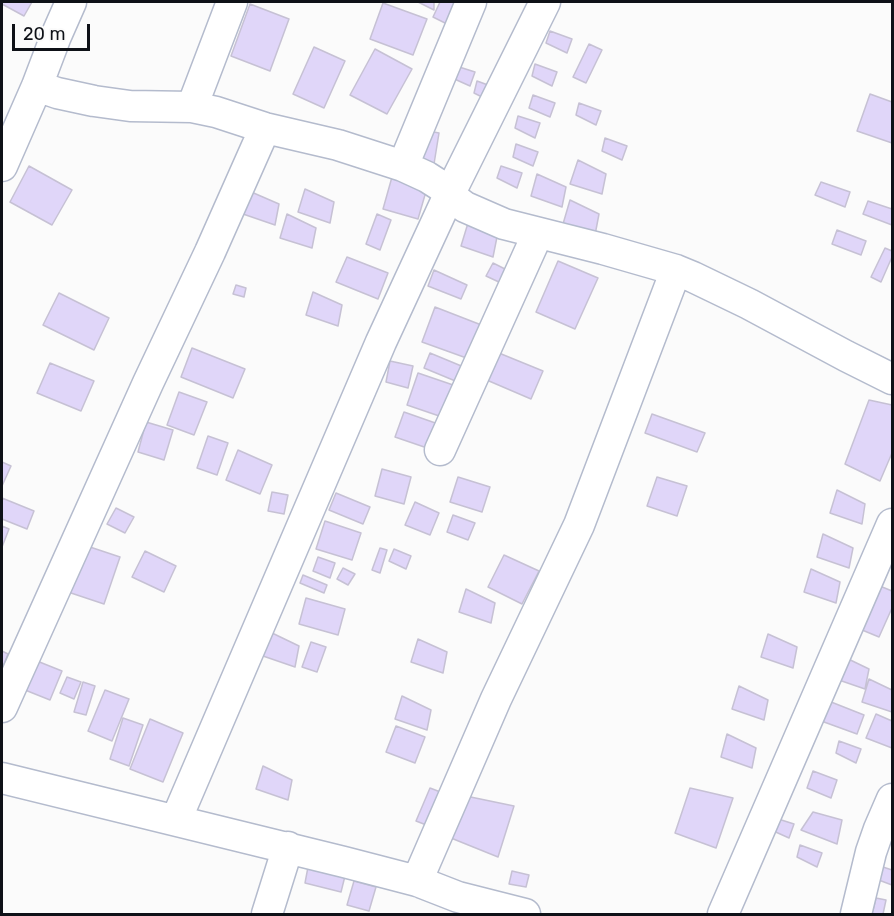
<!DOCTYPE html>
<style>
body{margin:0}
#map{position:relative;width:894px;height:916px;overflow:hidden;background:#fbfbfb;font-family:Rubik,sans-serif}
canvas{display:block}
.frame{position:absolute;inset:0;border:3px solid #0e1117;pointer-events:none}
.scale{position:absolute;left:12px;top:24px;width:78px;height:27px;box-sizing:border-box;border:3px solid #0e1117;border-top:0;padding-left:8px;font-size:18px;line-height:21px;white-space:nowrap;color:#0e1117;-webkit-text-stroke:4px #fbfbfb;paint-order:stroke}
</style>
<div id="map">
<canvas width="894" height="916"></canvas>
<div class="frame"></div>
<div class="scale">20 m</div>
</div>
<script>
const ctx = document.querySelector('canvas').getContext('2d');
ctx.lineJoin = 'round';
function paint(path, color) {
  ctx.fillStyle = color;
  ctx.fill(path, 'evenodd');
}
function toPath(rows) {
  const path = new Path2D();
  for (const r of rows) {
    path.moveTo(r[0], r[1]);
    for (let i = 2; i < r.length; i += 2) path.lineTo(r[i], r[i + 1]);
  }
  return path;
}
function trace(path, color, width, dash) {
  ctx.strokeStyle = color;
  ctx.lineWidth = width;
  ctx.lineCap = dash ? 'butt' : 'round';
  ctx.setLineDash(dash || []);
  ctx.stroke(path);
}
const building = toPath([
 [2,2,32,2,24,16,2,4,2,2],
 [418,2,434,2,434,10,418,2],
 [440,2,462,2,451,26,433,17,440,2],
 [383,3,427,19,413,55,370,39,383,3],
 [250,4,289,19,270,71,231,56,250,4],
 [550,31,572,39,567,53,546,43,550,31],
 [589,44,602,50,586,83,573,77,589,44],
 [314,47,345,61,324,108,293,94,314,47],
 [375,49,412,69,387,114,350,95,375,49],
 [535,64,557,72,552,86,532,76,535,64],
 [453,65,475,72,470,86,450,77,453,65],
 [477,81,499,89,494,103,474,93,477,81],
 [870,94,892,102,892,143,857,131,870,94],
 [533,95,555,103,550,117,529,108,533,95],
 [579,103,601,111,596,125,576,115,579,103],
 [518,116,540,123,535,138,515,128,518,116],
 [424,130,439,133,434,164,414,155,424,130],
 [605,138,627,146,622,160,602,151,605,138],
 [516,144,538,152,533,166,513,157,516,144],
 [578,160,606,174,602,194,570,184,578,160],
 [29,166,72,190,52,225,10,202,29,166],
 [501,166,522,173,517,188,497,178,501,166],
 [537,174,566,187,562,207,531,196,537,174],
 [392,177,427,188,418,219,383,209,392,177],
 [821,182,850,192,845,207,815,195,821,182],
 [305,189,334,202,330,223,298,212,305,189],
 [249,191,279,204,275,225,243,214,249,191],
 [570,200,599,214,595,235,563,224,570,200],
 [868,201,892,209,892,225,863,214,868,201],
 [287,214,316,228,312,248,280,238,287,214],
 [377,214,391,220,380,250,366,244,377,214],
 [468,223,497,237,493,257,461,246,468,223],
 [837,230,866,241,861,255,832,244,837,230],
 [885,248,892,251,892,257,881,282,871,277,885,248],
 [347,257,388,273,378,299,336,282,347,257],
 [558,261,598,278,575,329,536,312,558,261],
 [493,263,507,270,501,283,486,276,493,263],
 [434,270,467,285,461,299,428,286,434,270],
 [236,285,246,288,244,297,233,294,236,285],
 [313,292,342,305,338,326,306,315,313,292],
 [59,293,109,318,94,350,43,325,59,293],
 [435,307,484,326,472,360,422,342,435,307],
 [192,348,245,369,233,398,181,377,192,348],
 [494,351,543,371,531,399,482,378,494,351],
 [430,353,471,370,465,385,424,368,430,353],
 [390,361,413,366,408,388,386,382,390,361],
 [50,363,94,381,81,411,37,393,50,363],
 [418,373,459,387,448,419,407,405,418,373],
 [179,392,207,402,194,435,167,425,179,392],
 [869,400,892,405,892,453,880,481,845,464,869,400],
 [404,412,441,425,433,450,395,437,404,412],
 [652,414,705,433,697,452,645,433,652,414],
 [146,422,173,430,164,460,138,452,146,422],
 [208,436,228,443,217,475,197,468,208,436],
 [238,450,272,465,260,494,226,480,238,450],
 [2,462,11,466,2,486,2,462],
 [382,469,411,477,404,504,375,496,382,469],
 [458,477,490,487,482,512,450,502,458,477],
 [657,477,687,486,677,516,647,506,657,477],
 [837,490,865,504,862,524,830,513,837,490],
 [272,492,288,495,284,514,268,511,272,492],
 [336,493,370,507,363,524,329,510,336,493],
 [2,498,34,511,27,529,2,519,2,498],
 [415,502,439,513,430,535,405,525,415,502],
 [116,508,134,517,125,533,107,524,116,508],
 [453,515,475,523,468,540,447,532,453,515],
 [325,521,361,533,352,560,316,549,325,521],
 [2,526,9,529,2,547,2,526],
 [823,534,853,548,849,568,817,557,823,534],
 [84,545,120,557,104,604,68,592,84,545],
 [380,548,387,550,380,573,372,570,380,548],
 [394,549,411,556,406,569,389,561,394,549],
 [145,551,176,566,164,592,132,577,145,551],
 [504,555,539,571,522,604,488,587,504,555],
 [318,557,335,563,330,578,313,571,318,557],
 [343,568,355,574,348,585,337,579,343,568],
 [811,569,840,582,836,603,804,592,811,569],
 [303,575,327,585,324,593,300,583,303,575],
 [875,584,892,591,892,608,879,637,850,625,875,584],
 [466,589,495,603,491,623,459,612,466,589],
 [306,598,345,609,338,635,299,624,306,598],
 [270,632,299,646,295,667,263,656,270,632],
 [768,634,797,647,793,668,761,657,768,634],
 [418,639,447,652,443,673,411,662,418,639],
 [311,642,326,647,317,672,302,667,311,642],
 [2,651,8,654,2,669,2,651],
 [840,655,869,669,865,689,833,678,840,655],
 [27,657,62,671,50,700,15,686,27,657],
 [67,677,81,682,74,699,60,693,67,677],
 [869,679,892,690,892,712,862,702,869,679],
 [83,682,95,686,86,715,74,712,83,682],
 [739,686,768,700,764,720,732,709,739,686],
 [105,690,129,699,112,741,88,731,105,690],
 [402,696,431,710,427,730,395,719,402,696],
 [821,698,864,715,857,734,813,718,821,698],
 [876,714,892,721,892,748,866,738,876,714],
 [123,718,143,725,129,766,110,759,123,718],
 [150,719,183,733,163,782,130,769,150,719],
 [396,726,425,737,415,763,386,752,396,726],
 [727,734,756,748,752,768,721,757,727,734],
 [839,741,861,749,856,763,836,753,839,741],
 [263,766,292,780,288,800,256,789,263,766],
 [813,771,837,780,831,798,807,788,813,771],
 [430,788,443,793,429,826,416,821,430,788],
 [690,788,733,798,716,848,675,833,690,788],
 [461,795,514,806,498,857,441,834,461,795],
 [813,812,842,820,837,844,801,830,813,812],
 [772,817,794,824,789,838,769,829,772,817],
 [800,845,822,853,817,867,797,857,800,845],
 [871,863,892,870,892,885,868,876,871,863],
 [308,867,345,876,341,892,305,883,308,867],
 [512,871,529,875,526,887,509,884,512,871],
 [354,881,376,887,369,911,347,905,354,881],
 [876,898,886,900,883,914,872,914,876,898]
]);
paint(building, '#e0d6f9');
trace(building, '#c6c1d4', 1.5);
const street = toPath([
 [37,86,57,93,94,101,130,106,192,107,216,112,265,128,338,145,403,166,427,177,441,186,449,195,465,207,504,224,603,249,676,270,693,277,749,304,846,356,892,379],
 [192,107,232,2],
 [2,166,37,86,56,36,71,2],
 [403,166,471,2],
 [440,450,538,233],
 [2,707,148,383,210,252,265,128],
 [2,778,344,862,417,881,458,897,525,914],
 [176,820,381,342,449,195,545,2],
 [417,881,496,699,579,525,676,270],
 [267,914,288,847],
 [723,914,892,524],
 [856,914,871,852,879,829,892,799]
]);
trace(street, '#b4bbcd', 33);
trace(street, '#fff', 30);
</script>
